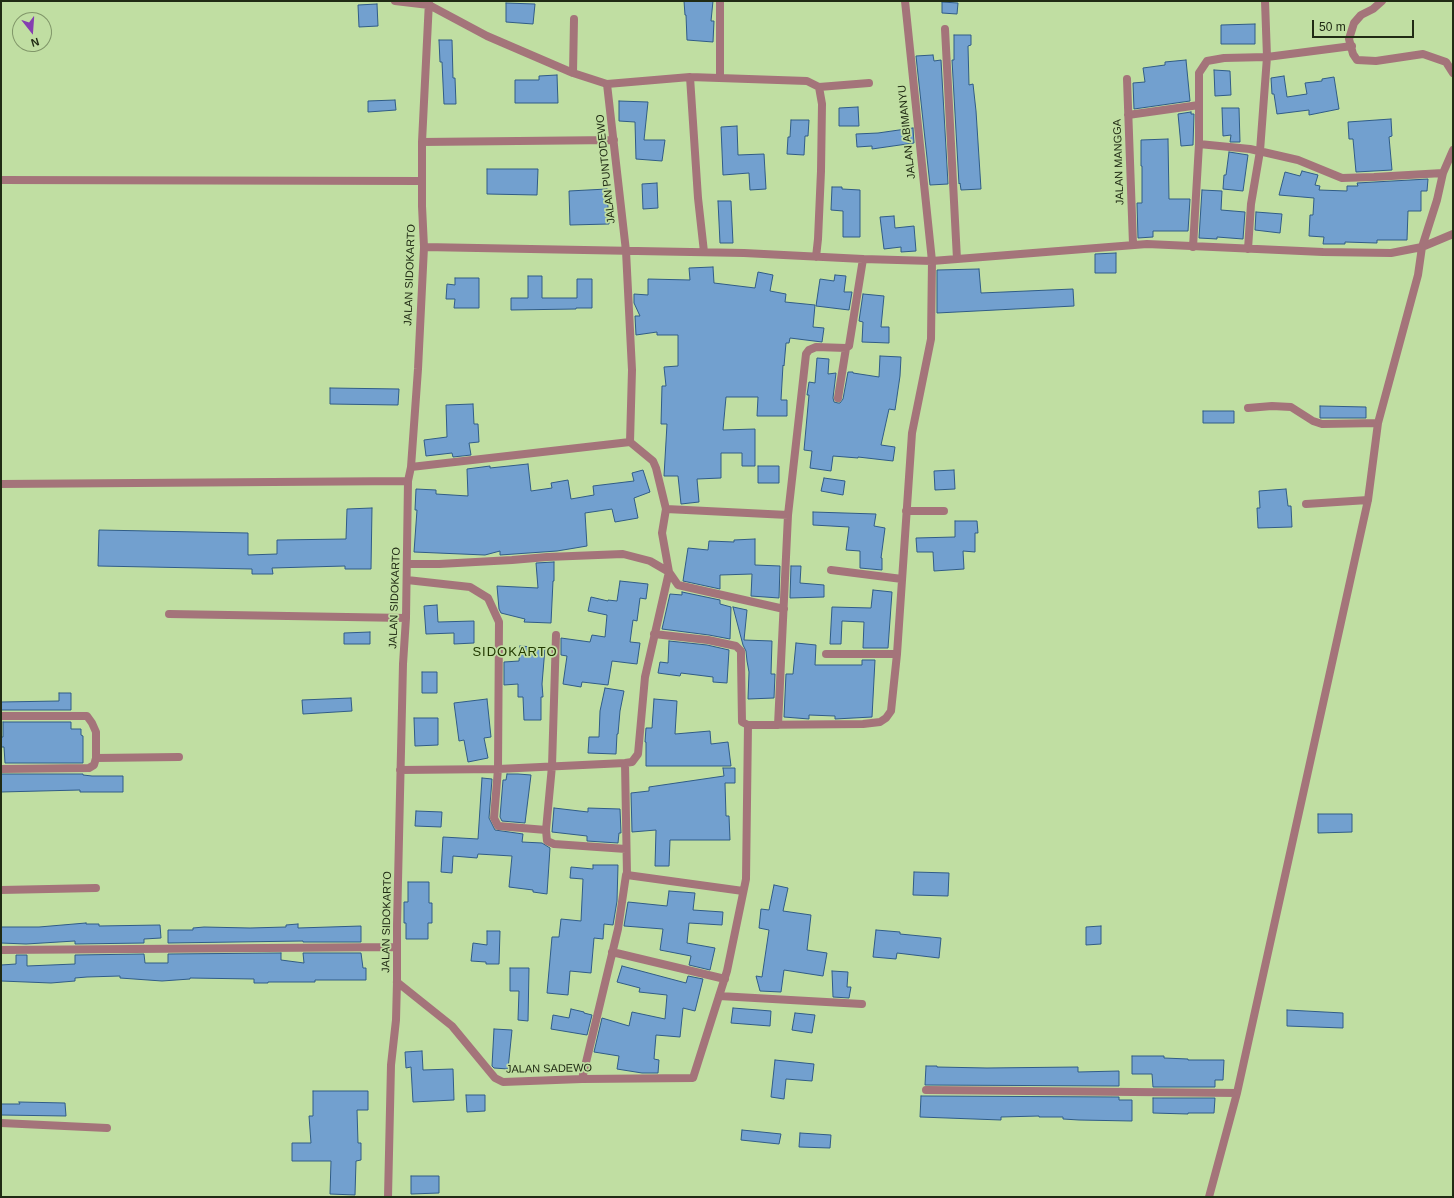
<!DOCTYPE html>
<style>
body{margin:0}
#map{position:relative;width:1454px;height:1198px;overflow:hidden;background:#c0dea2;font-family:Arial,sans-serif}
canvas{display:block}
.frame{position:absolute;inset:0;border:2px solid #202b14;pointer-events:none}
.north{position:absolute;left:12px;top:12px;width:40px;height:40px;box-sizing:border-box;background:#c0dea2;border:1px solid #809669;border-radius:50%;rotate:163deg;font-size:11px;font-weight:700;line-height:16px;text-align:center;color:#202b14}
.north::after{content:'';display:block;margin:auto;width:14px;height:18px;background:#853eb1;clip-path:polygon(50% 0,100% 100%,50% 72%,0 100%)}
.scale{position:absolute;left:1312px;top:20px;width:102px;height:18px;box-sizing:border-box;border:2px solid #202b14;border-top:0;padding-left:5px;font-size:12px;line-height:14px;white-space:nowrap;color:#202b14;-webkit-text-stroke:3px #c0dea2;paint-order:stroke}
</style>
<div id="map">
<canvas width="1454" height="1198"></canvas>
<div class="frame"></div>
<div class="north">N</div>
<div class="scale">50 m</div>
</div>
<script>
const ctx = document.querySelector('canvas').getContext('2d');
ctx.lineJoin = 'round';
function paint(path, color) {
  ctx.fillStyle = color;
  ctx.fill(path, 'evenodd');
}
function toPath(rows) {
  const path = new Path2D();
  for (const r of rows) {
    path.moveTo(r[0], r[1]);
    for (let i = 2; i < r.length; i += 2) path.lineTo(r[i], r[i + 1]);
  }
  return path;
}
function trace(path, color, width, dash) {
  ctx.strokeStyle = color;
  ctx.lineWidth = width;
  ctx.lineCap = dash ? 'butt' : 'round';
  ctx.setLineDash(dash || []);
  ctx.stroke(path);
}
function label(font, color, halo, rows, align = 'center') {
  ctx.font = font + ' Arial,sans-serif';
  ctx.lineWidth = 3.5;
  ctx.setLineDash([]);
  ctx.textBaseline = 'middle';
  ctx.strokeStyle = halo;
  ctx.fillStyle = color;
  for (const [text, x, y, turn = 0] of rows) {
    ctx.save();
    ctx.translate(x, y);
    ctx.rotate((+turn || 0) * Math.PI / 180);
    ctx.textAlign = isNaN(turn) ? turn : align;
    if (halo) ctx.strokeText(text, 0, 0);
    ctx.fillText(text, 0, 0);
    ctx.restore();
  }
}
const building = toPath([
 [684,1,713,1,711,21,714,21,713,42,687,40,686,15,685,15,684,1],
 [942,2,958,3,957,14,942,13,942,2],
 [506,3,535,4,533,24,506,22,506,3],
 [377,4,378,26,359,27,358,5,377,4],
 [1255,24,1255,44,1221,44,1221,25,1255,24],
 [954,35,971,35,971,45,968,46,969,85,973,84,976,111,981,189,961,190,960,183,959,184,952,60,954,60,954,35],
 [439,40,452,40,453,78,455,78,456,104,444,104,442,62,440,62,439,40],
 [933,55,934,61,941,60,948,184,930,185,916,56,933,55],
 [1186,60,1190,101,1134,109,1133,83,1145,82,1143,68,1165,65,1165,62,1186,60],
 [1214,70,1230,71,1231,95,1215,96,1214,70],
 [557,75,558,103,515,103,515,80,539,80,539,76,557,75],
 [1284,76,1287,97,1307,94,1305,83,1322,81,1322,79,1334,77,1339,109,1309,115,1309,110,1277,114,1274,94,1272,94,1271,78,1284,76],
 [395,100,396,110,368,112,368,101,395,100],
 [619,101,648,102,644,140,665,140,662,161,636,159,635,122,619,121,619,101],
 [858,107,859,126,839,126,839,108,858,107],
 [1222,108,1239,108,1240,142,1230,142,1231,135,1223,136,1222,108],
 [1191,112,1191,114,1194,114,1193,145,1181,146,1178,114,1191,112],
 [1391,119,1392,136,1389,137,1392,170,1356,172,1353,139,1349,139,1348,122,1391,119],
 [791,120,809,120,808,136,805,136,804,155,787,154,788,137,790,137,791,120],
 [737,126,738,155,764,154,766,189,750,190,749,173,723,175,721,127,737,126],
 [913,128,914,143,872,149,872,146,857,147,856,134,878,133,913,128],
 [1168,139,1169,199,1190,199,1188,231,1153,231,1153,237,1138,238,1137,203,1142,203,1142,166,1141,166,1141,140,1168,139],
 [1229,152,1248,155,1243,191,1223,189,1224,175,1226,175,1229,152],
 [487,169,538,169,537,195,487,194,487,169],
 [1302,171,1318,175,1315,185,1320,186,1319,190,1347,191,1347,186,1358,186,1357,183,1428,179,1427,191,1421,191,1421,211,1408,211,1407,240,1377,240,1377,243,1345,242,1345,244,1323,244,1324,237,1309,236,1310,215,1313,215,1314,198,1279,195,1285,172,1300,176,1302,171],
 [657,183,658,208,643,209,642,184,657,183],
 [832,187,842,187,842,189,860,190,860,237,843,237,843,211,831,210,832,187],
 [607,189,609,224,570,225,569,191,607,189],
 [1202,190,1222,191,1221,210,1245,212,1243,239,1217,237,1217,239,1199,238,1202,190],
 [718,201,731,201,733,243,720,243,718,201],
 [1256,212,1282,214,1280,233,1255,230,1256,212],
 [894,216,895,228,914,226,916,251,901,252,901,247,884,249,880,217,894,216],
 [1116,253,1116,273,1095,273,1095,254,1116,253],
 [713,267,714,283,755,288,758,272,773,275,770,291,786,294,785,302,815,305,813,327,824,328,822,342,790,338,789,343,786,343,784,366,783,365,781,400,787,400,787,416,757,416,758,397,726,397,723,430,755,429,755,466,742,466,742,453,721,453,721,478,697,479,699,502,681,504,678,476,664,476,667,424,661,424,662,386,666,386,664,367,678,366,678,335,657,335,657,332,636,335,635,316,640,316,634,303,634,294,648,295,648,279,690,280,689,268,713,267],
 [979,269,981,293,1073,289,1074,306,937,313,937,270,979,269],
 [835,275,846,276,844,292,852,292,849,310,816,306,820,279,834,281,835,275],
 [528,276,542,276,542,298,577,298,577,279,592,279,592,308,576,308,576,309,511,310,511,298,528,298,528,276],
 [455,278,479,278,479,308,454,308,455,299,446,299,447,284,455,285,455,278],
 [863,294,884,296,881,327,889,327,889,343,862,342,863,322,859,321,863,294],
 [880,356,901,357,900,376,895,410,889,409,881,445,895,447,893,461,858,457,858,458,833,456,831,471,810,468,812,451,804,450,809,395,807,395,809,382,815,383,817,358,829,359,828,374,836,373,833,398,834,402,838,403,840,403,843,399,848,372,853,372,853,373,879,377,880,356],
 [330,388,399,389,398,405,330,404,330,388],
 [473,404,474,424,478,424,479,442,469,443,471,455,453,457,452,453,426,456,424,440,447,437,446,405,473,404],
 [1320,406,1366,407,1366,418,1320,418,1320,406],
 [1203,411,1234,411,1234,423,1203,423,1203,411],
 [528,464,531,491,552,488,551,483,568,480,571,499,594,495,593,486,634,481,632,473,643,470,650,492,634,498,638,518,615,522,612,509,585,513,587,546,557,551,500,555,500,551,485,555,414,552,417,510,415,510,416,489,436,490,436,494,468,496,467,469,490,466,490,468,528,464],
 [758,466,779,466,779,483,758,483,758,466],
 [954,470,955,489,935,490,934,471,954,470],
 [824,478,845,481,843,495,821,491,824,478],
 [1286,489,1288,506,1291,506,1292,527,1258,528,1257,508,1260,508,1259,491,1286,489],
 [372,508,371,569,345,569,345,566,272,568,273,574,252,574,252,569,98,566,99,530,248,533,248,555,277,554,277,540,346,539,347,509,372,508],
 [813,512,876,514,874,526,885,528,881,558,882,558,882,570,860,568,860,551,846,550,849,527,813,525,813,512],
 [955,521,977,521,978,533,975,533,975,552,963,551,964,569,934,571,933,552,917,552,916,538,955,537,955,521],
 [755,539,755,565,780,566,779,598,751,596,752,574,720,575,720,589,683,581,688,548,708,550,709,541,734,542,734,540,755,539],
 [554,562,554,581,553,581,551,623,524,622,525,619,501,613,499,609,497,586,538,588,536,563,554,562],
 [791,566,801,566,800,583,824,585,824,597,790,598,791,566],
 [620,581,648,584,646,599,640,598,637,621,633,620,630,642,640,643,637,664,612,661,608,685,582,682,581,687,563,684,567,656,561,655,561,638,590,642,592,635,605,637,607,615,588,611,591,597,608,601,608,600,617,601,620,581],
 [873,590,892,592,888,648,863,648,864,622,842,621,841,644,830,644,832,607,871,608,873,590],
 [682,592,720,600,720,604,731,607,730,639,709,635,662,629,670,594,682,595,682,592],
 [437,605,438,622,474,621,474,643,454,644,454,633,426,634,424,606,437,605],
 [733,607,747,610,744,640,772,641,771,674,775,674,774,698,748,699,749,672,747,661,746,651,743,645,733,607],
 [370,632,370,644,344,644,344,633,370,632],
 [669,641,707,645,729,650,727,683,713,682,713,677,681,673,680,676,658,673,660,662,668,663,669,641],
 [796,643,816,645,815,665,862,665,862,660,875,660,872,717,835,719,835,716,809,715,809,719,784,717,786,674,793,674,796,643],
 [520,646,545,648,542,684,543,697,541,697,541,720,524,720,523,697,518,697,518,684,504,685,504,662,519,661,520,646],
 [422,672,437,672,437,693,422,693,422,672],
 [605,688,624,691,620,711,618,734,617,734,616,754,588,753,589,737,599,737,600,711,605,688],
 [59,693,71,693,71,710,1,710,1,702,59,701,59,693],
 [351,698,352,711,303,714,302,700,351,698],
 [487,699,491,737,484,738,488,758,468,762,464,740,459,741,454,703,487,699],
 [654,699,677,701,675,734,710,731,711,744,728,742,731,766,646,766,646,742,645,742,646,728,652,728,654,699],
 [414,718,438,718,438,745,415,746,414,718],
 [3,722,71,722,71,729,81,729,81,735,83,736,83,763,5,763,4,747,1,747,1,737,3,737,3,722],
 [723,768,735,768,735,783,725,783,726,816,729,816,730,840,670,840,669,866,655,866,656,830,632,832,631,793,649,791,649,787,724,776,723,768],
 [1,774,83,774,83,775,92,776,123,776,123,792,80,792,80,790,1,792,1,774],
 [507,774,518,774,531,775,525,823,502,821,500,817,503,780,506,780,507,774],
 [482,778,492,779,489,818,495,830,523,834,522,842,542,843,550,848,547,894,533,892,533,890,509,887,512,856,478,854,477,858,453,856,452,873,441,872,443,837,478,839,482,778],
 [554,808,588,812,588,808,620,809,621,833,619,833,618,843,587,841,587,836,552,832,554,808],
 [416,811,442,812,441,827,415,826,416,811],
 [1318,814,1352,814,1352,832,1318,833,1318,814],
 [593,865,618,865,617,901,613,925,604,924,603,939,594,938,591,973,570,971,568,995,547,993,552,937,559,937,561,919,581,921,583,879,570,878,571,867,593,869,593,865],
 [914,872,949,873,948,896,913,895,914,872],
 [408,882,429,882,429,903,432,903,432,923,428,923,428,939,406,939,406,923,404,923,404,902,408,902,408,882],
 [774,885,788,888,783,911,811,915,807,950,827,953,823,976,784,970,781,992,760,991,756,976,762,977,769,930,759,928,761,909,769,910,774,885],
 [669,891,695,893,693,910,723,912,722,925,689,923,687,943,715,948,710,970,689,965,691,956,660,950,663,929,624,926,628,902,667,906,669,891],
 [86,923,86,924,99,924,99,926,160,925,161,938,144,939,144,943,75,944,75,941,26,944,1,943,1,927,39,927,86,923],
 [298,924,298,928,361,926,361,942,303,942,303,941,168,943,168,930,193,930,193,928,204,927,250,928,286,927,286,925,298,924],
 [1101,926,1101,944,1086,945,1086,927,1101,926],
 [876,930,900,932,900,934,941,938,939,958,897,953,896,959,873,957,876,930],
 [487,931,500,931,499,964,486,964,486,962,471,961,473,943,487,945,487,931],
 [281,953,281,960,304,963,303,953,361,953,363,968,366,968,366,980,315,980,315,982,268,982,268,983,254,983,254,979,190,978,190,979,162,981,120,978,120,976,87,977,75,978,75,981,51,983,1,981,1,965,16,964,16,955,27,955,27,966,75,964,75,955,144,954,145,963,168,963,168,954,281,953],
 [622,966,686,983,688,976,703,979,695,1011,683,1008,680,1037,656,1035,654,1059,659,1060,658,1073,642,1073,617,1069,619,1056,594,1052,602,1018,629,1026,632,1012,665,1019,667,995,639,992,640,988,617,982,622,966],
 [510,968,529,968,528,1021,518,1020,519,991,510,991,510,968],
 [832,971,848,972,847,987,851,987,849,998,833,997,832,971],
 [733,1008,771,1011,770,1026,731,1023,733,1008],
 [571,1009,584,1012,584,1013,592,1015,587,1035,551,1029,553,1015,569,1018,571,1009],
 [1287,1010,1343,1013,1343,1028,1287,1026,1287,1010],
 [795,1013,815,1015,812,1033,792,1030,795,1013],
 [494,1029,512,1030,508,1069,494,1068,492,1066,494,1029],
 [422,1051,423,1070,453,1069,454,1100,413,1102,411,1067,406,1068,405,1052,422,1051],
 [1132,1056,1164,1056,1164,1058,1188,1059,1188,1060,1224,1060,1223,1080,1215,1080,1215,1087,1153,1087,1152,1074,1132,1074,1132,1056],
 [775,1060,814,1064,812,1081,786,1079,784,1099,771,1097,775,1060],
 [926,1066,937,1066,937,1067,987,1068,1078,1067,1078,1072,1119,1071,1119,1086,925,1085,926,1066],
 [313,1091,368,1091,368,1110,357,1110,358,1143,361,1143,361,1160,356,1161,355,1195,330,1194,331,1161,292,1161,292,1143,311,1143,309,1116,313,1116,313,1091],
 [466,1095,485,1095,485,1111,467,1112,466,1095],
 [921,1096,1119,1097,1119,1100,1132,1100,1132,1121,1079,1120,1063,1119,1063,1117,1039,1117,1039,1116,1001,1117,1001,1120,920,1117,921,1096],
 [1153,1098,1215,1098,1214,1113,1188,1113,1188,1114,1153,1113,1153,1098],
 [19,1102,65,1103,66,1116,1,1115,1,1104,20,1104,19,1102],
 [742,1130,781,1134,779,1144,741,1140,742,1130],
 [800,1133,831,1135,830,1148,799,1147,800,1133],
 [411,1176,439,1176,439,1193,411,1194,411,1176]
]);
paint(building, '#72a0cf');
trace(building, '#305c87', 1);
trace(toPath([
 [395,1,429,5,487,36,573,73,607,84,690,77,807,81,819,87,869,83],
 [1382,1,1373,9,1361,15,1354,23,1349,39,1353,54,1357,60,1376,61,1423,54,1446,62,1453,73],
 [945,29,957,259],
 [573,73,574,19],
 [690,77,698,198,704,252],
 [720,78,720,1],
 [1127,79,1133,244],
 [1128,115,1199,105],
 [422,142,614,140],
 [1199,144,1250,149,1298,160,1342,178,1374,177,1443,173],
 [1,180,422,181],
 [424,247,744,253,863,259,932,261,1147,244,1323,252,1391,253,1422,247,1453,234],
 [1193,247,1199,144,1199,73,1207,61,1224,58,1267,57,1265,1],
 [1248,249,1251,204,1260,151,1267,57,1352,46],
 [816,257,818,239,821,171,822,104,819,87],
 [838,398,846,348],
 [1248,408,1272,406,1291,407,1313,421,1322,424,1378,423],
 [411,467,630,442],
 [1,484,408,481],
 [1306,504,1368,500],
 [666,509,788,515],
 [906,511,944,511],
 [407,564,439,564,512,560,547,557,623,554,650,561,669,572,678,585,784,609],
 [831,570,902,579],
 [407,580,470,587,488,598,499,622,498,769,494,818,498,826,546,830],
 [169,614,406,618],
 [654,634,708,640,736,646,741,651,741,658,742,722,748,725,863,724,880,722,886,718,891,711,897,654,912,433,931,339,932,261,905,1],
 [556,635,552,766,546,830,547,841,554,844,626,849],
 [826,654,897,654],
 [1,716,87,716,92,723,96,732,96,758,94,765,89,768,1,769],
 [778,725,788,515,806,354,809,350,816,347,846,348,849,346,863,259],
 [96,758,179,757],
 [625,763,627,875,743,891],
 [400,770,498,769,625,763,632,762,638,754,645,677,669,572,662,533,666,509,656,468,653,461,630,442,632,370,626,251,607,84],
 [1,890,96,888],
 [1,950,397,947],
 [612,952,725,979],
 [397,982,452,1026,495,1078,503,1082,582,1079,693,1078,727,971,746,879,748,725],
 [719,996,862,1004],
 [582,1079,618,929,626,875],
 [926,1090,1237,1093,1209,1197],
 [1237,1093,1368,500,1378,423,1418,275,1422,247,1437,200,1443,173,1453,150],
 [1,1123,107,1128],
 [388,1197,391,1065,396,1020,397,982,397,925,403,664,406,618,408,481,411,467,418,369,424,247,422,206,422,142,429,1]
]), '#a4747a', 8);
label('11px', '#202b14', '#c0dea2', [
 ["JALAN ABIMANYU",907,132,-96],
 ["JALAN MANGGA",1119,162,-92],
 ["JALAN PUNTODEWO",606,169,-96],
 ["JALAN SIDOKARTO",410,275,-88],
 ["JALAN SIDOKARTO",395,598,-88],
 ["JALAN SIDOKARTO",387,922,-89],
 ["JALAN SADEWO",549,1069,-1]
]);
ctx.letterSpacing = '1px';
label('13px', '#223900', '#c0dea2', [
 ["SIDOKARTO",515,652]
]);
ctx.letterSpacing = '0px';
</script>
